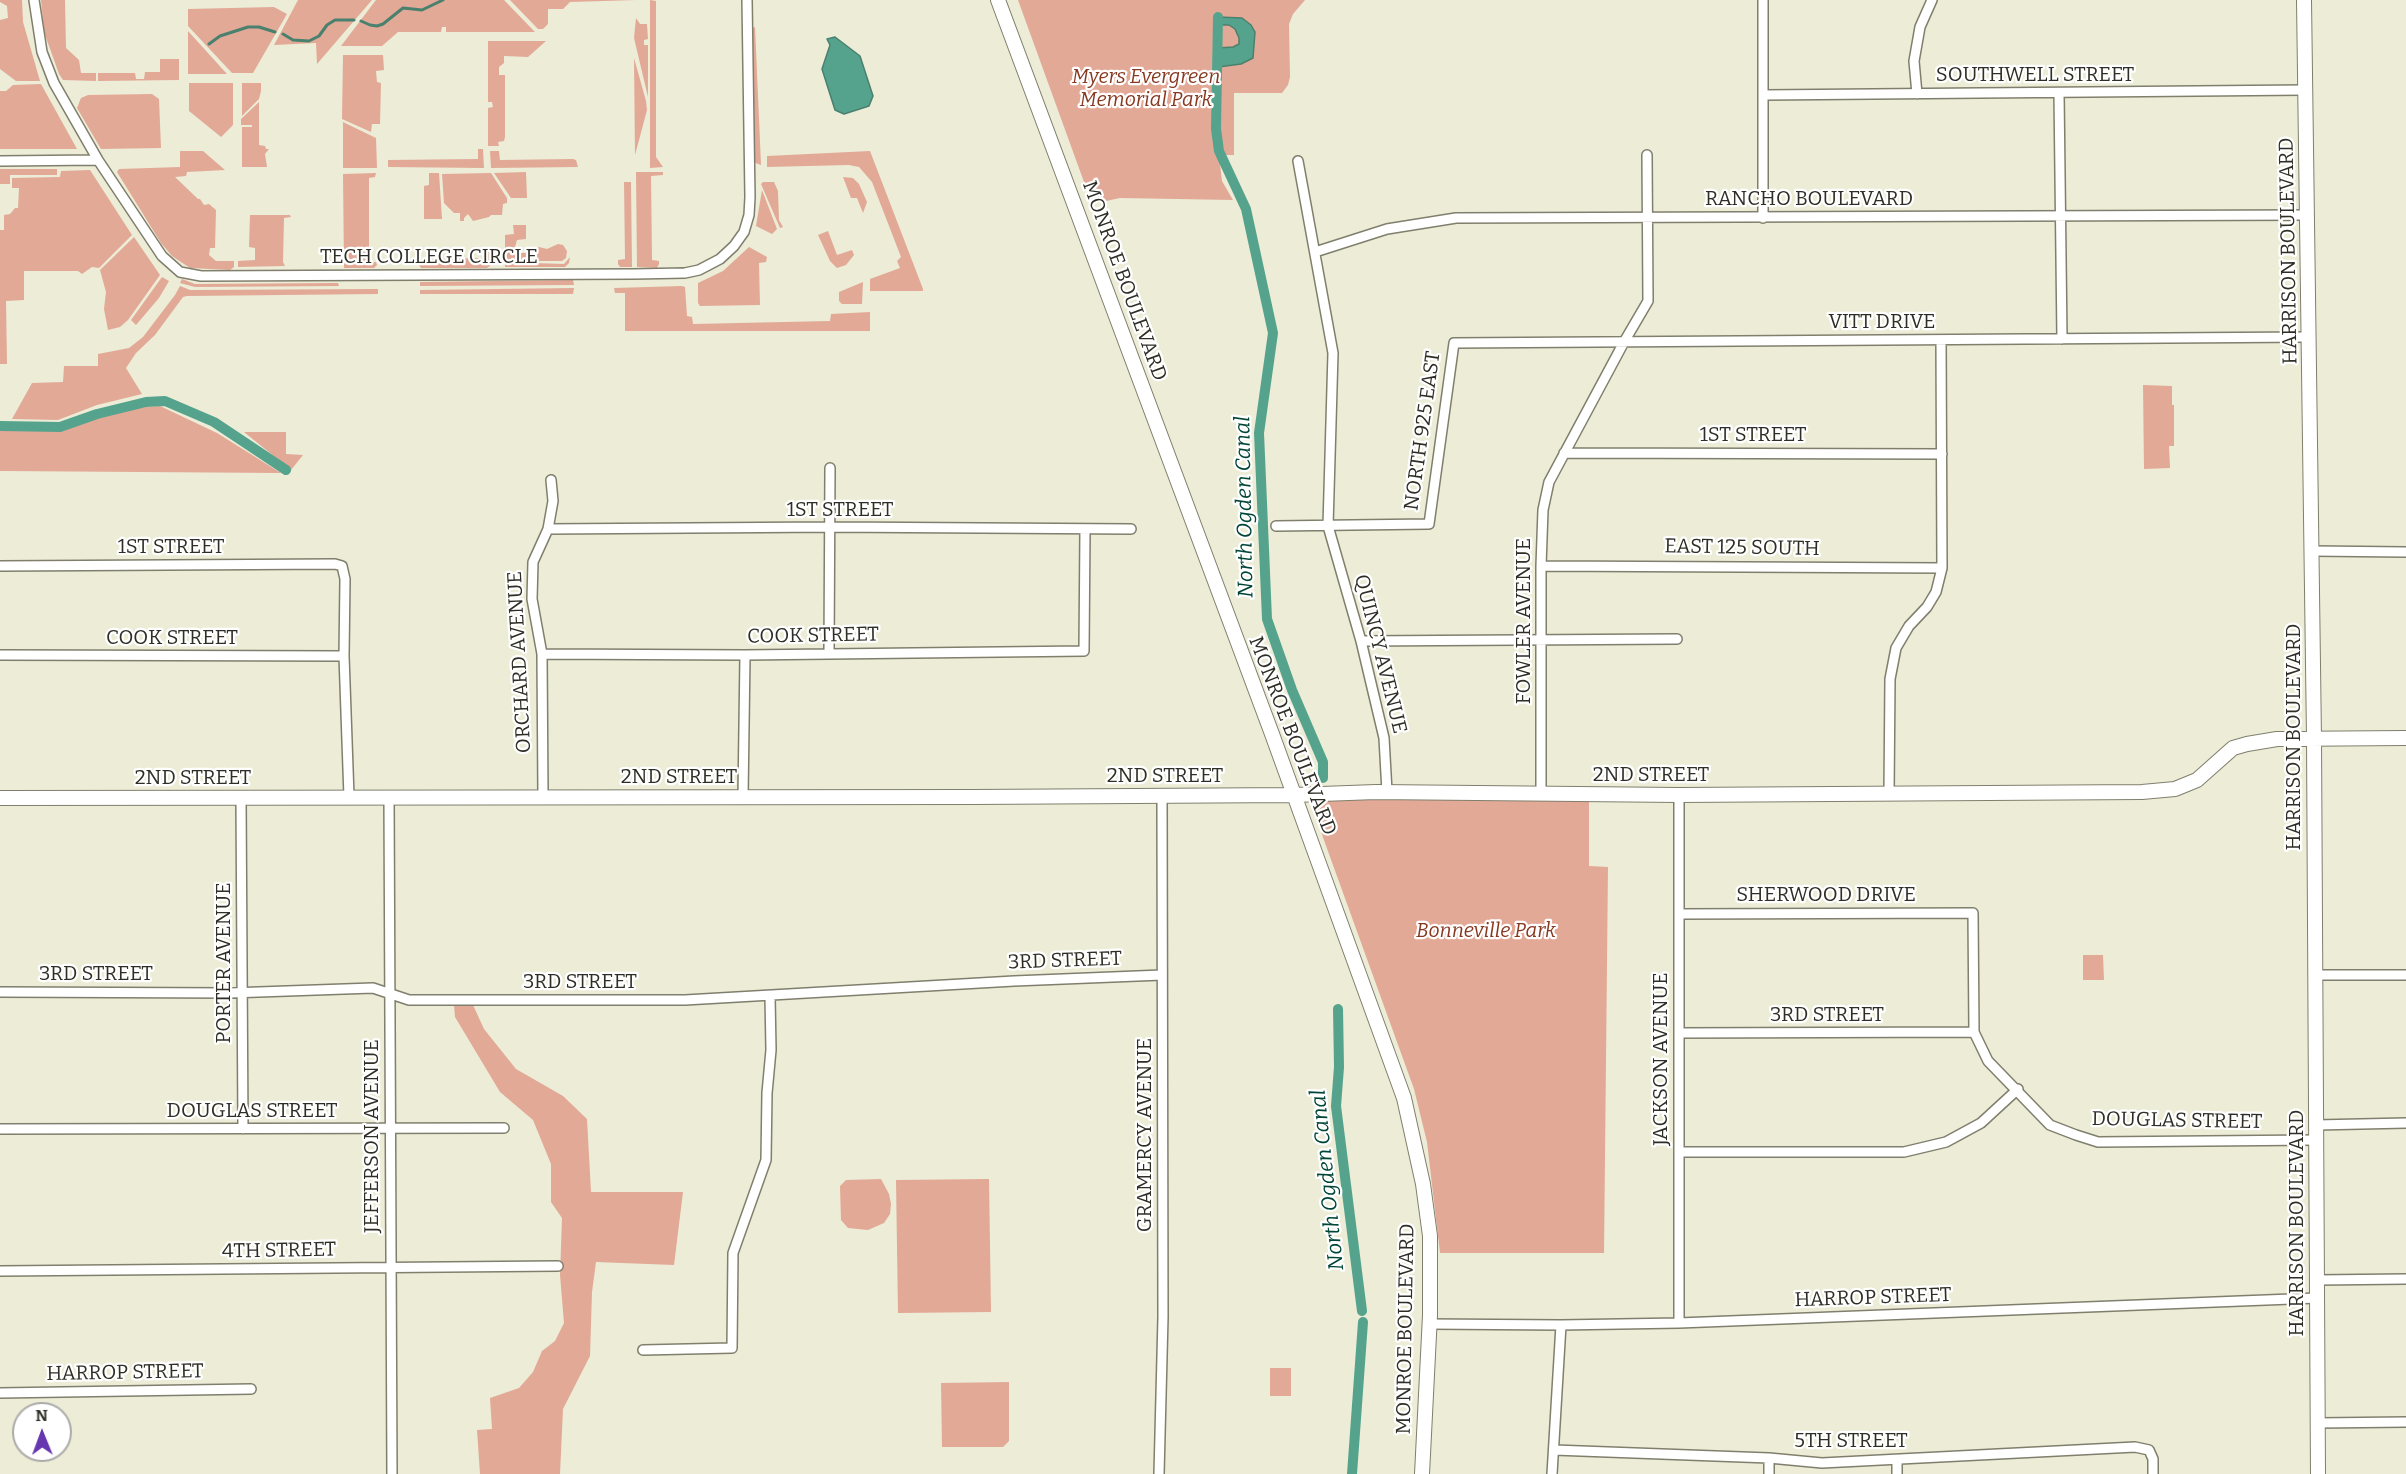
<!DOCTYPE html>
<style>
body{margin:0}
#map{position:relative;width:2406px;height:1474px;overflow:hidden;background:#ececd7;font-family:Bitter,serif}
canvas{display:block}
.north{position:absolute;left:12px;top:1402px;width:60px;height:60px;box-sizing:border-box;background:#fff;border:2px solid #ababa8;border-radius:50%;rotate:359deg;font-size:16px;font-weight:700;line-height:24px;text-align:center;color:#2e2e26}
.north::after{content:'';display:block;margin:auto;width:21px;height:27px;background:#6637af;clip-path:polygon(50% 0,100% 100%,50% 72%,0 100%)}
</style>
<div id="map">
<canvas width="2406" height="1474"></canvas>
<div class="north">N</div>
</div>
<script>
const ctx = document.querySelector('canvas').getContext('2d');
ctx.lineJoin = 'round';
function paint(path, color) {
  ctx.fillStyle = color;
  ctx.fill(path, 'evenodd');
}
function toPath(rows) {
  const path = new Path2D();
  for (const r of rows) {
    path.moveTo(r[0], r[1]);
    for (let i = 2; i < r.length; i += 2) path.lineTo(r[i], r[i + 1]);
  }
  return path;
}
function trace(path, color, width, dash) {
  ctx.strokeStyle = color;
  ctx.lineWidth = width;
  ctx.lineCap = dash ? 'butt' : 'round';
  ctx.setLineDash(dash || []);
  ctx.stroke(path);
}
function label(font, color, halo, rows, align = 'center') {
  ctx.font = font + ' Bitter,serif';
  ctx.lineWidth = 4.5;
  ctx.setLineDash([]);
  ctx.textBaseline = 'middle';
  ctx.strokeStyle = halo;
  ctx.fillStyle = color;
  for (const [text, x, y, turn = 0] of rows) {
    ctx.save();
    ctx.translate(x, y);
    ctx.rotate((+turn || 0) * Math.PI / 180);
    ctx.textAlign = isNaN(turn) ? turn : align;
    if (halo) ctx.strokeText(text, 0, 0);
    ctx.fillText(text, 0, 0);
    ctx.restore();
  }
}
paint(toPath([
 [0,0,22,0,23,22,40,81,16,81,0,69,0,20,8,18,7,6,0,2],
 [41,0,65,0,66,48,79,60,81,73,96,73,96,81,63,80,59,74,44,32],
 [298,0,372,0,317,64,316,43,274,45],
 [376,0,504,0,535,32,446,32,446,27,442,27,441,32,398,32,382,46,341,46],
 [510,0,636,0,570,2,563,9,548,9,548,24,543,29,538,29],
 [650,0,656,1,656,157,663,167,650,168],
 [1018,0,1305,0,1293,14,1289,24,1290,77,1288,85,1282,93,1234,93,1234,155,1219,155,1222,181,1233,200,1120,198,1092,204],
 [274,7,287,14,253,73,232,73,188,26,188,9],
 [636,18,640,24,647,24,648,39,644,40,644,45,648,45,648,97,634,38],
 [755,27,761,165,753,162,750,29],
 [188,31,227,74,188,74],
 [488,41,546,41,528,57,504,56,504,63,499,67,499,75,505,75,505,137,504,141,498,142,499,146,488,146,488,108,493,107,492,102,488,102],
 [343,55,383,55,384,70,376,71,377,82,381,83,380,124,372,124,371,132,342,119],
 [634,58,646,101,647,110,635,155],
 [160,59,179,59,179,80,98,81,98,73,135,73,136,79,144,79,145,72,160,72],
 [189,83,233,83,233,125,221,137,189,111],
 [242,83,261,83,261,91,259,99,242,116],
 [41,84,77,149,0,149,0,91,6,91,13,85],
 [152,94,159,99,161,148,101,149,77,108,81,98,88,95],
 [259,102,259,145,265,146,266,149,269,149,265,154,267,167,242,167,242,127,252,127,252,125,241,125,241,119],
 [343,122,376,138,377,168,343,168],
 [478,149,483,149,484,168,388,167,388,160,478,159],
 [180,151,203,151,225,170,187,172,186,176,175,177,198,199,200,199,204,205,209,204,216,210,215,248,210,248,209,255,216,261,234,261,234,267,230,270,190,268,172,256,161,243,117,172,119,169,180,167],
 [490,151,499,151,500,160,573,159,576,160,578,167,491,168],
 [870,151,923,289,923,291,870,291,870,279,900,268,897,261,901,257,872,182,859,167,849,165,767,167,767,156],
 [0,169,57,169,57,175,10,175,10,184,0,184],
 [90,170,132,235,99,268,92,267,82,274,78,271,24,271,24,300,6,301,7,364,0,364,0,230,4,230,4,215,10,214,15,208,18,208,19,188,12,188,12,178,60,177,61,171],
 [526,172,527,198,511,198,494,173],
 [663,172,663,175,651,176,652,260,659,261,659,264,657,268,637,267,636,172],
 [376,173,375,177,369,178,369,262,376,262,377,265,374,268,344,268,343,174],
 [429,173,439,173,442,219,424,219,424,186,429,185],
 [491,173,507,198,507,203,503,204,502,215,491,215,489,217,473,221,468,214,464,218,464,221,460,221,460,213,454,213,444,203,442,174],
 [843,177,853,178,859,184,867,202,863,213,857,198,851,198],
 [624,182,631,182,632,267,620,267,618,264,618,260,625,259],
 [763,182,774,182,778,191,779,220,783,227,780,228,761,184],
 [762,190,777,229,772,234,756,226],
 [250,215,290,215,291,217,284,218,283,262,285,266,238,267,238,261,255,260,255,248,249,247],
 [513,225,526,225,526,239,517,240,515,247,520,253,526,253,533,263,564,264,570,257,569,263,565,267,505,267,505,235,514,234],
 [828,231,837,255,852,250,854,255,846,265,837,268,830,261,818,235],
 [134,237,160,275,128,320,120,327,108,330,104,309,106,292,100,270],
 [558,244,563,245,567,251,566,258,562,261,535,261,529,252,529,247,539,247,547,249],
 [749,247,767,257,766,262,759,263,760,305,700,306,698,303,698,283,723,271],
 [486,251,492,251,491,265,487,268,421,268,419,265,419,259,486,258],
 [162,277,169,281,159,298,136,325,131,320],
 [182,279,195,284,338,283,339,286,195,287,180,283],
 [573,280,574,285,420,286,420,282],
 [863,282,862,304,842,304,839,301,839,292],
 [180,286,190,290,378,289,378,294,187,296,183,297,155,335,136,353,126,368,142,394,97,405,58,420,12,419,32,383,63,382,64,366,98,366,98,354,129,348,143,337,175,295],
 [682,286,685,287,687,316,692,317,693,324,830,321,831,314,870,312,870,331,625,331,625,293,615,293,614,288],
 [574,288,573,294,420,294,420,290],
 [2143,385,2172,386,2172,405,2174,405,2174,446,2169,446,2170,468,2144,469],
 [160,406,217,433,281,473,0,471,0,431,58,430,133,408],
 [244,432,286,432,286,454,303,455,291,470],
 [1308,796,1589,799,1589,866,1608,867,1604,1253,1440,1253,1427,1142,1414,1089],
 [2083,955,2103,955,2104,980,2083,980],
 [454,1005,473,1005,484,1029,516,1069,563,1096,587,1119,591,1192,683,1192,674,1265,596,1262,592,1292,590,1356,563,1409,560,1474,480,1474,477,1430,492,1429,490,1398,519,1388,533,1372,542,1351,555,1341,564,1323,560,1275,562,1218,551,1202,551,1164,533,1120,500,1092,455,1017],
 [881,1179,889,1194,891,1204,890,1214,884,1223,868,1230,848,1228,841,1220,840,1186,846,1180],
 [989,1179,991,1312,898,1313,896,1180],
 [1270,1368,1291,1368,1291,1396,1270,1396],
 [1009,1382,1009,1441,1003,1447,942,1447,941,1383]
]), '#e2a997');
const water = toPath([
 [1218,17,1242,18,1251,25,1255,32,1253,58,1241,64,1218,67,1218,48,1233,47,1239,44,1239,38,1235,29,1229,25,1218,25,1218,17],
 [835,37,860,56,873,96,869,106,844,114,835,110,822,69,830,45,827,39,835,37]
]);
paint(water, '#56a38d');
trace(water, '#4a806e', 1.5);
trace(toPath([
 [361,21,370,25,377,26,383,24,403,8,422,10,443,0],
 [283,34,293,40,309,41,319,36,327,25,335,20,354,20],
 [209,44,220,36,248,27,259,27,275,32]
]), '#4a806e', 3);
trace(toPath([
 [1218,17,1216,129,1219,151,1246,209,1273,333,1259,433,1267,619,1292,690,1323,762,1323,778],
 [0,426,60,427,97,414,146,402,165,401,214,422,286,470],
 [1338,1009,1339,1067,1336,1106,1362,1311],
 [1352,1474,1363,1322]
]), '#56a38d', 10);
const street = toPath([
 [34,0,42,52,54,83,98,160,162,256,180,272,201,276,634,274,685,273,699,270,720,259,734,246,744,232,749,215,750,197,747,0],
 [1763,0,1763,218],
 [2059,93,2062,339],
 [1917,94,1914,61,1920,27,1932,0],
 [1765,95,2305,90],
 [0,161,98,160],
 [1298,161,1333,353,1328,526,1361,641,1384,738,1387,792],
 [1315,252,1387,229,1456,218,2308,215],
 [1564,453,1942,454],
 [1276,526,1429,524,1454,343,2310,337],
 [548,529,831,527,1131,529],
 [2312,551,2406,552],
 [0,566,335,564,342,566,345,579,344,656,349,797],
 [1541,566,1942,568],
 [1361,641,1677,639],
 [829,653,830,468],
 [542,654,745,655,1084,651,1085,529],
 [0,655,344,656],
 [1889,793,1890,679,1896,648,1909,626,1927,607,1936,592,1942,568,1941,340],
 [1541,794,1541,566,1543,510,1549,482,1624,342,1648,301,1647,155],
 [389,797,392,1474],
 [543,797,542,654,532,599,533,562,548,529,553,501,551,480],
 [743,797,745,655],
 [241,798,243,1129],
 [1680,914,1973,913,1974,1032,1988,1061,2050,1125,2076,1135,2098,1142,2316,1140],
 [2314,975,2406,975],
 [0,992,230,993,373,988,409,1000,685,1000,1014,981,1162,975],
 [1679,1033,1974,1032],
 [2316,1125,2406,1123],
 [0,1129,504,1128],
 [1679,1152,1904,1152,1946,1142,1981,1123,2018,1089],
 [0,1271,558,1266],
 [2317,1280,2406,1279],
 [1679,1323,1679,795],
 [1429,1324,1561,1325,1679,1323,2317,1298],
 [643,1350,732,1348,733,1253,766,1160,767,1093,771,1050,770,996],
 [0,1393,251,1389],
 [2318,1423,2406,1422],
 [1554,1450,1769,1458,1822,1463,2135,1447,2149,1450,2153,1459,2153,1474],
 [1769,1458,1769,1474],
 [1897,1460,1897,1474],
 [1159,1474,1163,1317,1162,796],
 [1552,1474,1561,1325]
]);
const secondary = toPath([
 [998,0,1272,734,1404,1098,1423,1184,1430,1236,1430,1315,1422,1474],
 [2304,0,2314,738,2318,1474],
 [0,798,973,797,1294,795,1376,792,1679,795,2142,792,2175,789,2197,780,2233,748,2247,744,2277,739,2406,738]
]);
trace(street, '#807f6d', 12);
trace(secondary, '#807f6d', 16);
trace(street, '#fff', 9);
trace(secondary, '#fff', 14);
label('20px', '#2e2e26', '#fff', [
 ["SOUTHWELL STREET",2035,75],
 ["RANCHO BOULEVARD",1809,199],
 ["HARRISON BOULEVARD",2289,251,-91],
 ["TECH COLLEGE CIRCLE",429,257],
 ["MONROE BOULEVARD",1124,281,70],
 ["VITT DRIVE",1882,322],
 ["NORTH 925 EAST",1423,431,-82],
 ["1ST STREET",1753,435],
 ["1ST STREET",840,510],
 ["1ST STREET",171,547],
 ["EAST 125 SOUTH",1742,548,1],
 ["FOWLER AVENUE",1524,621,-90],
 ["COOK STREET",813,636,-1],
 ["COOK STREET",172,638],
 ["QUINCY AVENUE",1380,654,76],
 ["ORCHARD AVENUE",520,662,-93],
 ["MONROE BOULEVARD",1292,736,69],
 ["HARRISON BOULEVARD",2294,737,-90],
 ["2ND STREET",1651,775],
 ["2ND STREET",1165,776],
 ["2ND STREET",679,777],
 ["2ND STREET",193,778],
 ["SHERWOOD DRIVE",1826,895],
 ["3RD STREET",1065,961,-2],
 ["PORTER AVENUE",224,963,-90],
 ["3RD STREET",96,974],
 ["3RD STREET",580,982],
 ["3RD STREET",1827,1015],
 ["JACKSON AVENUE",1661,1059,-90],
 ["DOUGLAS STREET",252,1111],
 ["DOUGLAS STREET",2177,1121,1],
 ["GRAMERCY AVENUE",1145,1135,-90],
 ["JEFFERSON AVENUE",372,1136,-90],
 ["HARRISON BOULEVARD",2297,1223,-90],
 ["4TH STREET",279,1251,-1],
 ["HARROP STREET",1873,1298,-2],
 ["MONROE BOULEVARD",1406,1329,-89],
 ["HARROP STREET",125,1373,-1],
 ["5TH STREET",1851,1441]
]);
label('italic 20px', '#873920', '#fff', [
 ["Myers Evergreen",1146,77],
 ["Memorial Park",1146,100],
 ["Bonneville Park",1486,931]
]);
label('italic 21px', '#004637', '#fff', [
 ["North Ogden Canal",1245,507,-91],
 ["North Ogden Canal",1328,1180,-96]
]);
</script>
